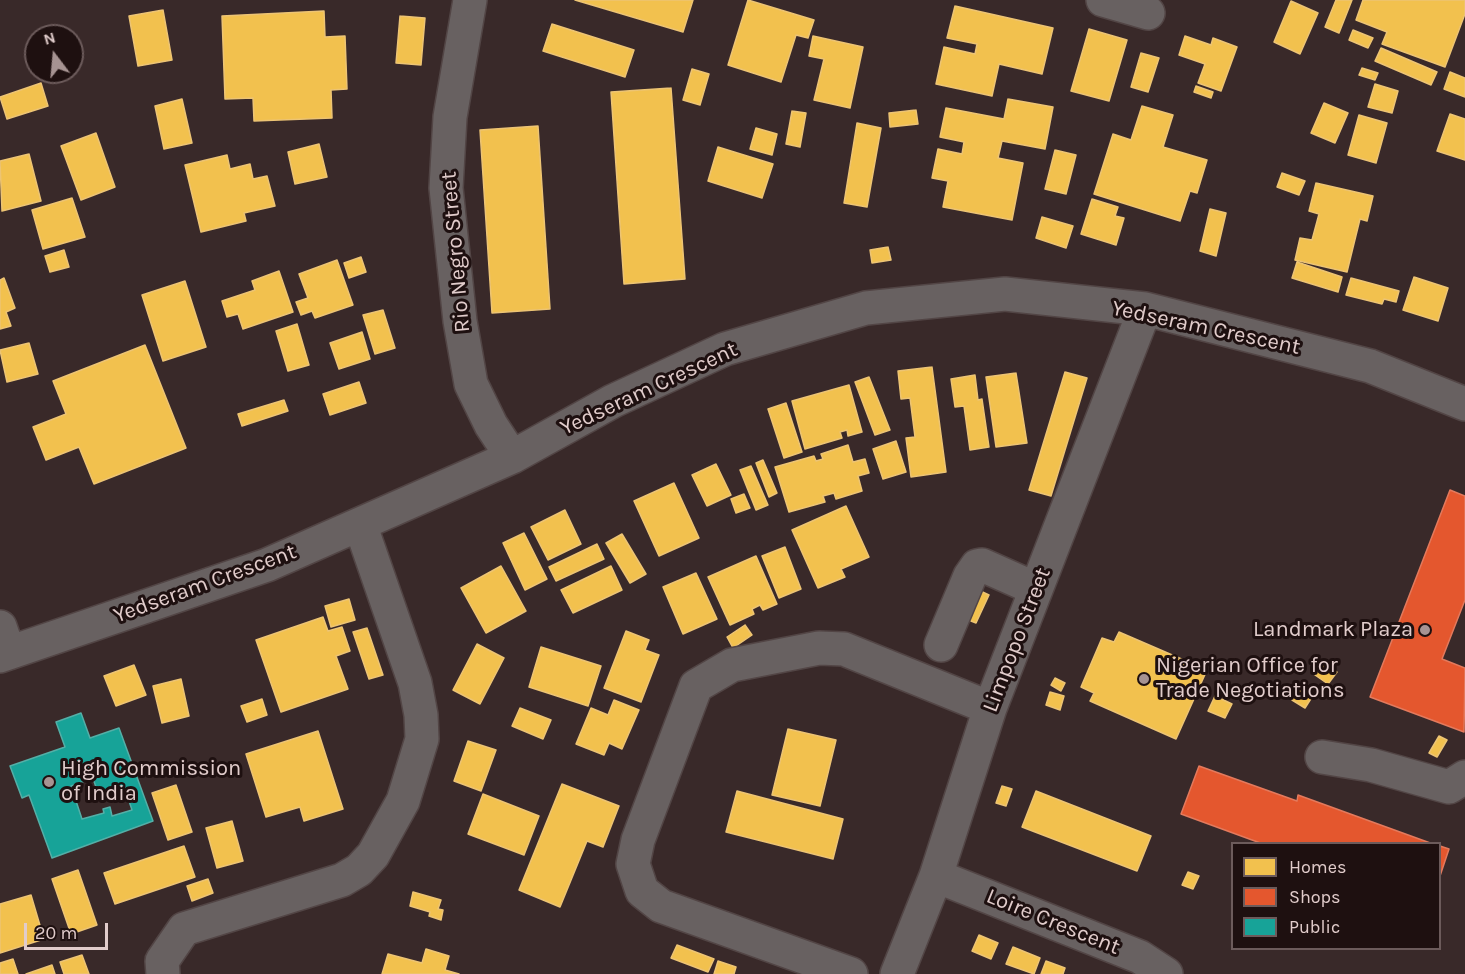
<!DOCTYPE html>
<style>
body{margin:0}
#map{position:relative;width:1465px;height:974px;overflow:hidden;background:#392929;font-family:Karla,sans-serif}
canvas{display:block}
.legend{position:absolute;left:1231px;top:842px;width:210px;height:108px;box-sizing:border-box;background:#1e1010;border:2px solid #6c5b5b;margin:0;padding:8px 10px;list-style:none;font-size:18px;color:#e1cccb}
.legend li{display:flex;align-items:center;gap:12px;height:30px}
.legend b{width:30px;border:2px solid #6c5b5b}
.north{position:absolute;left:24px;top:24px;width:60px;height:60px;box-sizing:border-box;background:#1e1010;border:2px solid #6c5b5b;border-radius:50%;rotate:344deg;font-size:16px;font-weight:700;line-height:24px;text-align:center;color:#e1cccb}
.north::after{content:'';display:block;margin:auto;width:21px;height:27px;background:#a69392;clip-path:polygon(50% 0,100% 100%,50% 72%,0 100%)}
.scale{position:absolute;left:24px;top:923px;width:84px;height:27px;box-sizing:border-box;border:3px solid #e1cccb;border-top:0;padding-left:8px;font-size:18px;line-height:21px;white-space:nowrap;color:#e1cccb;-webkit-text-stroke:4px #1e1010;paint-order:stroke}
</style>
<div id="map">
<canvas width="1465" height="974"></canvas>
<ul class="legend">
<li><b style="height:16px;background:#f2c14e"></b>Homes</li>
<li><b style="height:16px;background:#e4572e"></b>Shops</li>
<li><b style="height:16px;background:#17a398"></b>Public</li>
</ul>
<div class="north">N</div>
<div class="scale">20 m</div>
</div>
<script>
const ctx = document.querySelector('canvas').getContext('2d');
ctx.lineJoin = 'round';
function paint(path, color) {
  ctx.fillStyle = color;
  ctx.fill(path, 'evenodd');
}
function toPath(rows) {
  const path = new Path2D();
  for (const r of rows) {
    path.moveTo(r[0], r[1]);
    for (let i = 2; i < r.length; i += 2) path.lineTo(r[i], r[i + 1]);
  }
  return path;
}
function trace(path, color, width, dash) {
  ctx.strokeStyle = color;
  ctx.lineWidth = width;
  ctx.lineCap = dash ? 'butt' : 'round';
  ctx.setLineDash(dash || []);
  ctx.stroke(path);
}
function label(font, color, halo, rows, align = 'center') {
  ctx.font = font + ' Karla,sans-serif';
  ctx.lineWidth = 6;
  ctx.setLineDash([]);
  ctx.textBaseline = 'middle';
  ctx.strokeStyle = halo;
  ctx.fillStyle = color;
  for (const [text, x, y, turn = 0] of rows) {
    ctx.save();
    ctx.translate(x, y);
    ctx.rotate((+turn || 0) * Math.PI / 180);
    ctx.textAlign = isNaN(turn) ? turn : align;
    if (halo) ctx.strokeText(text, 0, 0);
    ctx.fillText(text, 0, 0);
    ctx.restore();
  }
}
const homes = toPath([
 [575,0,693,0,683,32,575,0],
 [748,0,814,20,808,38,796,35,781,82,728,65,748,0],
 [1336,0,1352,0,1339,33,1325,27,1336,0],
 [1363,0,1465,0,1465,14,1445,67,1382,44,1387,32,1356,20,1363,0],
 [1291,1,1318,13,1300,54,1274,42,1291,1],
 [955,6,1053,28,1042,74,999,64,992,96,936,84,944,47,975,54,977,44,947,38,955,6],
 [163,10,172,60,138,66,129,16,163,10],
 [324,11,325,37,345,36,347,89,331,90,332,118,254,121,253,98,225,99,222,16,324,11],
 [400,16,425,18,421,65,396,63,400,16],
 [552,24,634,50,625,77,543,51,552,24],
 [1089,29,1127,40,1109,101,1071,91,1089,29],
 [1353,30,1373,38,1368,48,1349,40,1353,30],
 [813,36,863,47,850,108,814,100,824,59,809,56,813,36],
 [1185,36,1211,45,1213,38,1237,47,1221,91,1198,83,1205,64,1179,55,1185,36],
 [1381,48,1437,72,1431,85,1375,61,1381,48],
 [1141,53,1159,58,1148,92,1131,87,1141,53],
 [1362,68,1378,73,1375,80,1359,75,1362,68],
 [692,69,709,74,700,105,683,100,692,69],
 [1450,72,1465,78,1465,97,1444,89,1450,72],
 [41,83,48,106,7,119,0,97,41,83],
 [1375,84,1398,91,1392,113,1368,107,1375,84],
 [1196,86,1213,92,1211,98,1194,92,1196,86],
 [671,88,685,279,624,284,611,92,671,88],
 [182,99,192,143,164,149,155,106,182,99],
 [1008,99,1053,107,1045,149,1002,141,998,158,1023,163,1012,220,943,207,948,181,932,178,938,149,962,154,964,142,940,137,946,108,1004,119,1008,99],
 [1324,103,1348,113,1335,143,1311,133,1324,103],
 [1142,106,1173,115,1163,147,1207,160,1197,193,1190,191,1180,221,1094,194,1113,134,1131,140,1142,106],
 [916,110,918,124,890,127,889,113,916,110],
 [792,111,806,113,800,147,786,144,792,111],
 [1450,114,1465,119,1465,160,1437,151,1450,114],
 [1359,115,1387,123,1376,163,1348,155,1359,115],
 [857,123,881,128,867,207,844,203,857,123],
 [538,126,550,309,492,313,480,130,538,126],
 [756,128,777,134,772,155,750,149,756,128],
 [96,133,115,187,81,200,61,146,96,133],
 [319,144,327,177,295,184,288,152,319,144],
 [718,147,773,164,762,198,708,181,718,147],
 [1055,150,1076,155,1066,194,1045,189,1055,150],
 [29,154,41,201,2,211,0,161,29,154],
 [227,155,230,169,250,164,253,179,267,176,275,206,244,213,246,221,201,232,185,165,227,155],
 [1282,173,1305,181,1299,195,1277,187,1282,173],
 [1316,183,1373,196,1367,221,1360,219,1347,272,1295,260,1300,238,1312,240,1319,214,1309,211,1316,183],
 [72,198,85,237,43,249,32,210,72,198],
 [1092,199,1118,207,1115,216,1124,218,1116,245,1081,234,1092,199],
 [1210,209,1226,213,1216,256,1200,251,1210,209],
 [1042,217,1073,226,1066,248,1036,238,1042,217],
 [888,247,891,260,872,263,870,250,888,247],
 [64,250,69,267,50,272,45,256,64,250],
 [361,257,366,272,349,278,344,263,361,257],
 [337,260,353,305,315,318,312,311,301,315,296,302,308,298,299,274,337,260],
 [1297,262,1342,277,1338,292,1292,278,1297,262],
 [279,271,293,312,243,329,238,314,227,317,222,301,255,290,252,281,279,271],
 [1414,277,1448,288,1438,321,1403,310,1414,277],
 [4,278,15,308,6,312,11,326,0,329,0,280,4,278],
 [1351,278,1399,291,1396,302,1384,299,1382,304,1346,295,1351,278],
 [185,281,206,347,163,361,142,295,185,281],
 [383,310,395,348,375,354,363,315,383,310],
 [297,324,309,365,288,371,276,331,297,324],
 [362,332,370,359,339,369,330,343,362,332],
 [29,343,38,374,7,382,0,350,29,343],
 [145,345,186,448,94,484,79,447,46,460,33,427,66,414,53,381,145,345],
 [932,367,946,472,911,477,906,438,915,437,910,398,901,399,898,371,932,367],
 [1065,372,1087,378,1051,496,1029,490,1065,372],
 [1016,373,1027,443,996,447,986,377,1016,373],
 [975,375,978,400,982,399,989,447,970,450,964,406,955,407,951,379,975,375],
 [869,377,890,430,875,435,855,382,869,377],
 [359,382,366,403,330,415,323,394,359,382],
 [849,385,862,432,848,436,847,430,840,432,842,438,805,449,792,401,849,385],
 [284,400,288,411,242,426,238,414,284,400],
 [786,403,802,452,784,458,768,409,786,403],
 [896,441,906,472,883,479,873,449,896,441],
 [848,445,853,462,865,459,869,473,858,476,862,491,836,499,834,493,823,496,825,502,789,512,775,467,814,456,816,461,823,459,821,454,848,445],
 [763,460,777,493,769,497,756,463,763,460],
 [716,464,731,495,707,506,692,475,716,464],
 [751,466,768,505,756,510,740,470,751,466],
 [674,483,699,538,659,556,634,501,674,483],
 [744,494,750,508,736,513,731,499,744,494],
 [846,506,869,557,841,569,845,577,818,588,792,530,846,506],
 [565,510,581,544,548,560,531,527,565,510],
 [524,533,547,579,525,590,503,543,524,533],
 [622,534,646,574,630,583,606,543,622,534],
 [597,544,604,559,556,581,549,567,597,544],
 [785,547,801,589,779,598,762,556,785,547],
 [756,556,777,604,763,610,760,605,752,609,754,614,730,625,708,577,756,556],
 [501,566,526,611,486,633,461,588,501,566],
 [611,566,622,590,573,613,561,590,611,566],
 [696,573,717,619,683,634,663,587,696,573],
 [974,588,989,595,976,623,961,617,974,588],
 [349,599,355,620,331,627,325,606,349,599],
 [323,617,328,631,342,627,350,651,336,656,348,689,281,712,256,640,323,617],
 [745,625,752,635,733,648,727,637,745,625],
 [367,628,383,675,369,679,353,632,367,628],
 [626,631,649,640,645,650,659,655,641,702,604,688,626,631],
 [1119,632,1207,670,1176,739,1090,701,1094,693,1081,687,1102,638,1114,642,1119,632],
 [477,644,504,658,480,704,453,690,477,644],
 [541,647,601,666,588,706,529,687,541,647],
 [1324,663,1337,672,1328,684,1315,675,1324,663],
 [134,665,146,695,116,706,104,676,134,665],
 [1055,678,1065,683,1061,691,1051,685,1055,678],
 [181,679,189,716,162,723,153,686,181,679],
 [1299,689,1312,697,1305,708,1292,700,1299,689],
 [1050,692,1064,696,1060,710,1046,705,1050,692],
 [1215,696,1232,704,1225,718,1208,711,1215,696],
 [262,699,267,715,247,722,241,706,262,699],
 [614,700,639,710,622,749,609,743,604,755,576,744,591,708,608,715,614,700],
 [520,708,551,720,543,739,512,726,520,708],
 [788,729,836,740,820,806,772,795,788,729],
 [318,731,343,809,304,821,300,807,266,817,246,754,318,731],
 [1439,736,1447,740,1437,757,1429,753,1439,736],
 [468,741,496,750,481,791,454,781,468,741],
 [562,784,619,806,603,847,587,841,560,907,519,890,562,784],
 [176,785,192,832,168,840,152,793,176,785],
 [1002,786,1012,789,1006,806,996,803,1002,786],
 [737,791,843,819,833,859,726,832,737,791],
 [1036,791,1151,836,1137,871,1022,827,1036,791],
 [483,794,539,816,524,855,468,834,483,794],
 [232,821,243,861,217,868,206,828,232,821],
 [184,846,195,877,115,904,104,873,184,846],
 [78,870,97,925,71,934,52,879,78,870],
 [1188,872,1199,876,1193,889,1182,885,1188,872],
 [208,879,213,893,192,901,187,886,208,879],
 [413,892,441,900,438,909,443,910,441,920,429,916,430,912,410,906,413,892],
 [31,895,44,939,0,953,0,904,31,895],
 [979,935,998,943,991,959,972,951,979,935],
 [677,945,714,959,708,972,671,958,677,945],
 [1013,947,1040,958,1034,974,1006,964,1013,947],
 [426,949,449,956,445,970,459,974,382,974,388,954,422,963,426,949],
 [82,955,89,974,64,974,60,962,82,955],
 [13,959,18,974,0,974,0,963,13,959],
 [718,961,736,967,734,974,714,974,718,961],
 [1046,961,1065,968,1063,974,1041,974,1046,961],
 [52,965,55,974,26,974,52,965]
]);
paint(homes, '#f2c14e');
trace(homes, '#edc474', 1.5);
const shops = toPath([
 [1450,490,1465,496,1465,600,1442,659,1465,668,1464,732,1370,697,1450,490],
 [1199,766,1297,801,1298,795,1433,844,1263,844,1181,814,1199,766],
 [1440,846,1449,849,1440,876,1440,846]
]);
paint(shops, '#e4572e');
trace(shops, '#e37a5d', 1.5);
const public = toPath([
 [81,713,90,738,119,728,153,821,52,858,29,795,22,798,10,766,65,747,56,722,81,713],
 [93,778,100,800,126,792,132,810,112,816,110,807,103,809,104,813,82,819,71,786,93,778]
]);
paint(public, '#17a398');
trace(public, '#54afa7', 1.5);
const minor = toPath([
 [470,0,450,117,446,188,460,321,471,384,491,425,512,457],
 [1103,0,1148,13],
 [0,627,9,653],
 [941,645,970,576,977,566,982,565,1036,589],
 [0,656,267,565,512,457,613,401,725,349,866,308,1005,294,1145,309,1370,366,1465,404],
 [1322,757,1371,765,1449,787,1465,777],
 [936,876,1140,957,1166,974],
 [163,974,162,961,184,929,342,880,359,870,373,855,403,801,422,739,421,715,415,683,360,524],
 [851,974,661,906,642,891,633,864,638,840,696,686,732,665,819,648,844,649,990,708],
 [897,974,936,876,990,708,1145,309]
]);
trace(minor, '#524545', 36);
trace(minor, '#686161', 33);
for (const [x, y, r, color] of [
 [1425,630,6,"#a69392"],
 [1144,679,6,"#a69392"],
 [49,782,6,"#a69392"]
]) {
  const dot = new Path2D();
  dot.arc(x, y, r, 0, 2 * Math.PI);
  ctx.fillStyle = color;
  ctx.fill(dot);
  trace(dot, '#1e1010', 2);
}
label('22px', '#e1cccb', '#1e1010', [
 ["Rio Negro Street",456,252,-95],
 ["Yedseram Crescent",1206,328,12],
 ["Yedseram Crescent",649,389,-25],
 ["Yedseram Crescent",205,584,-20],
 ["Limpopo Street",1017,640,-69],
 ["Loire Crescent",1053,922,22]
]);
label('22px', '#e1cccb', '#1e1010', [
 ["Landmark Plaza",1413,630,"right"],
 ["Nigerian Office for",1156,666],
 ["Trade Negotiations",1156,691],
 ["High Commission",61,769],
 ["of India",61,794]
], 'left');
</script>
